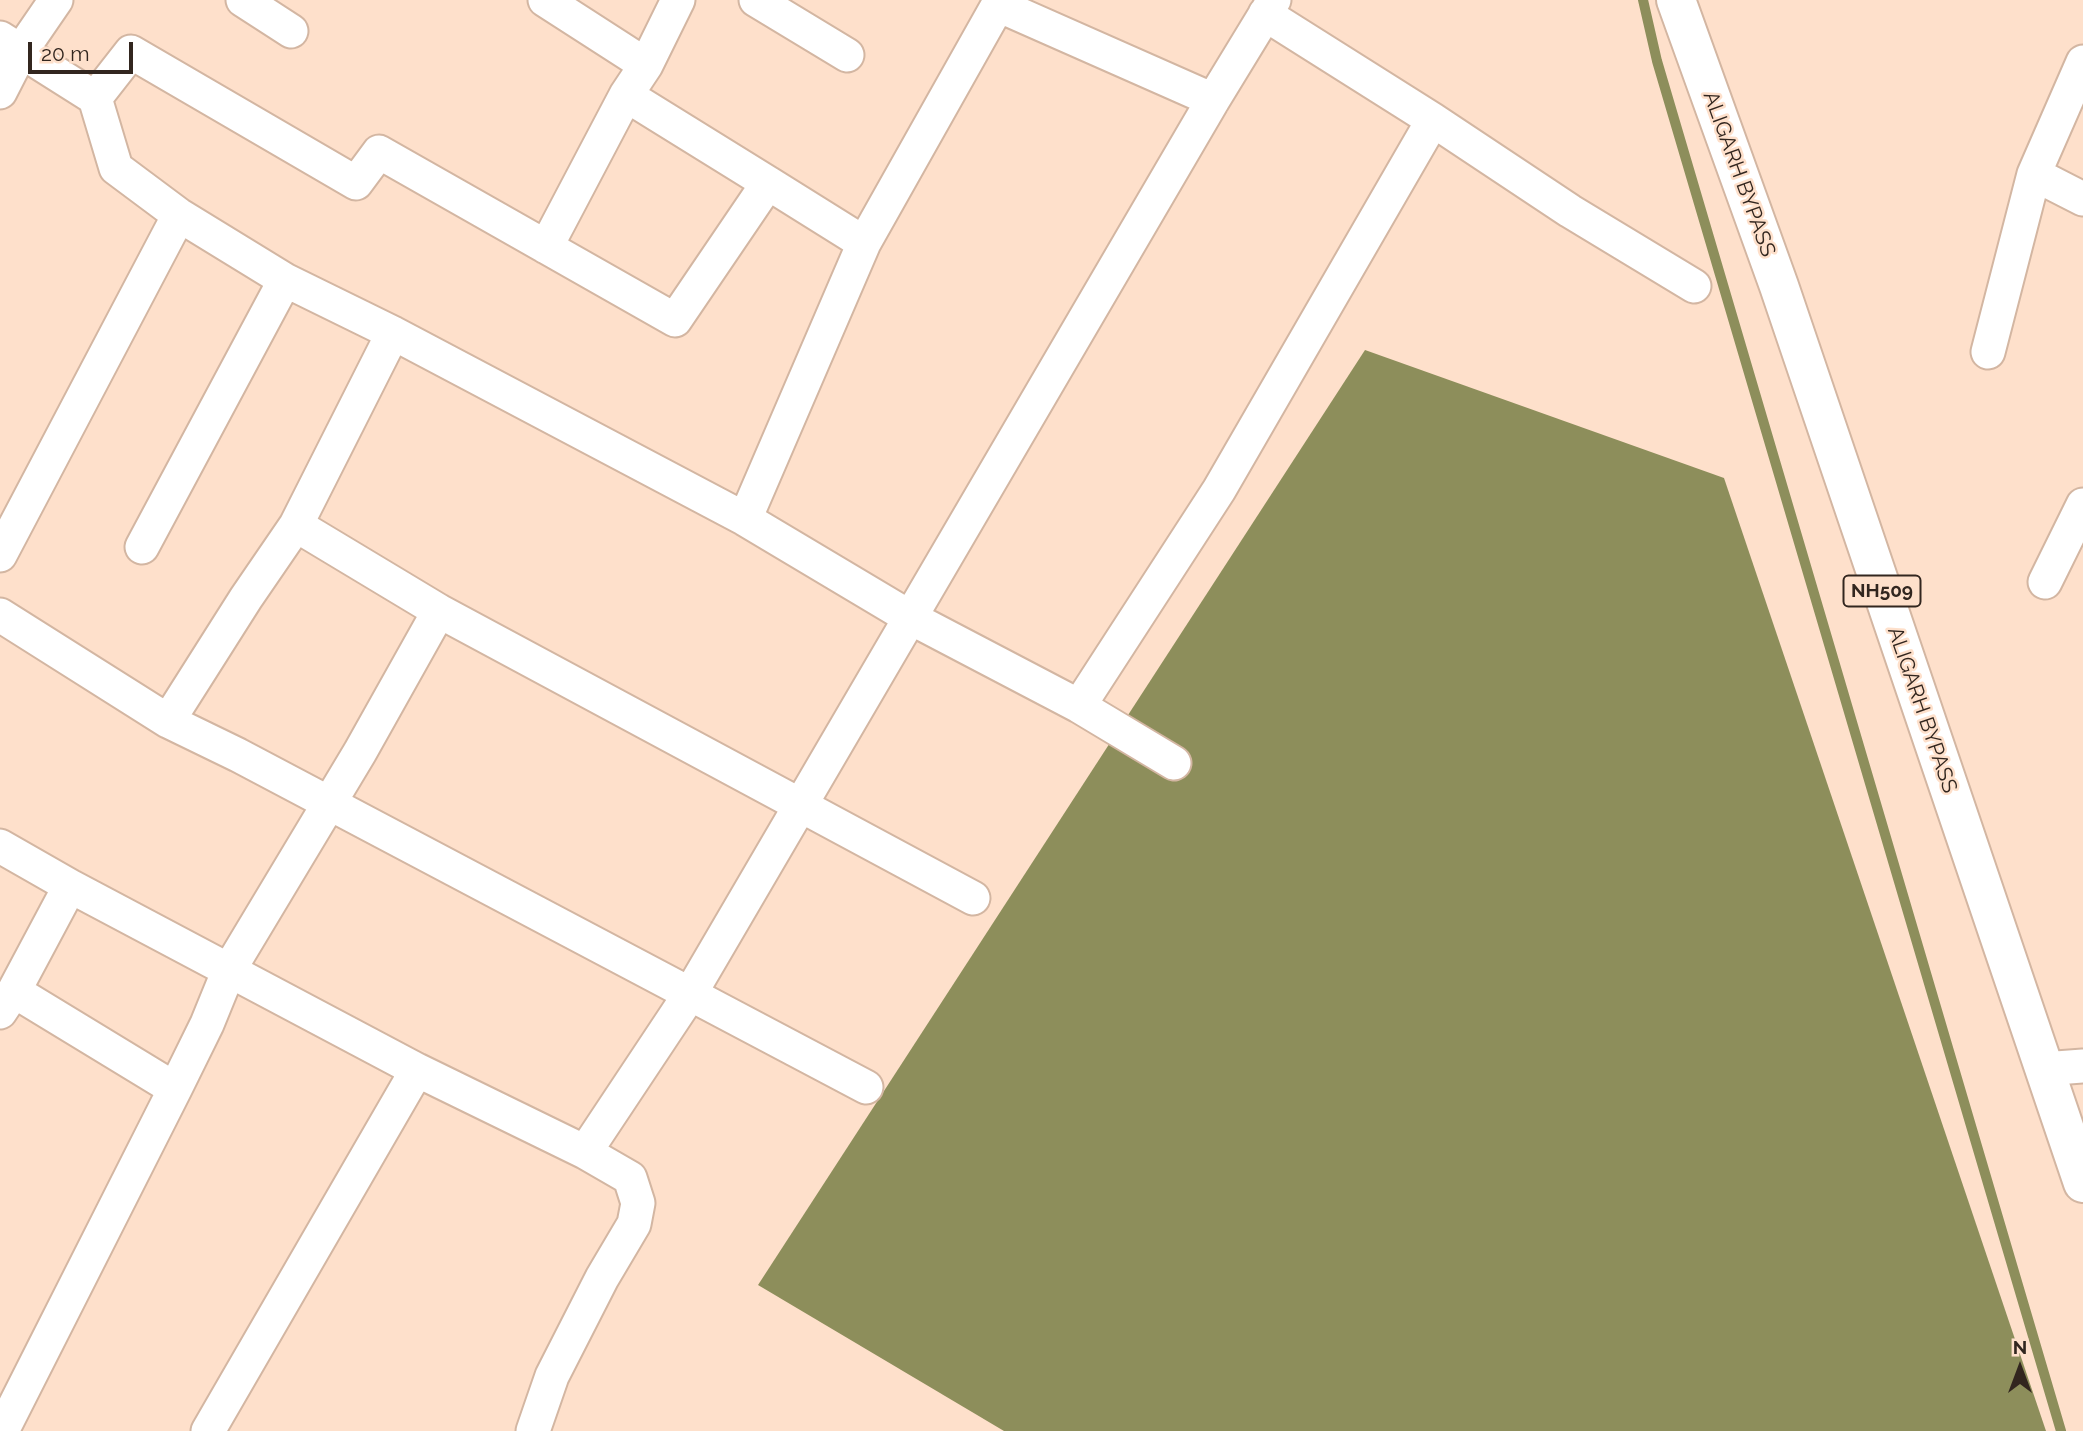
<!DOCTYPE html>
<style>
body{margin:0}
#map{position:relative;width:2083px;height:1431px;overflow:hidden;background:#fee0cb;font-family:Raleway,sans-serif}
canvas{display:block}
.north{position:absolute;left:1985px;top:1333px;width:70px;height:70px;-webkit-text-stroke:5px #fee0cb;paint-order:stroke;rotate:0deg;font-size:19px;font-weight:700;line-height:28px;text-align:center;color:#32261f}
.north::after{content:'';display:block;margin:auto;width:24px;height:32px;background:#32261f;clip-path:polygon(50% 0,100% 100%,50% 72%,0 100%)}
.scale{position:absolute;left:28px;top:42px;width:105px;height:32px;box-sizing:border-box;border:4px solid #32261f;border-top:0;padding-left:9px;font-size:21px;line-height:24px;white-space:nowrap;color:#32261f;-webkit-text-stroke:5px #fee0cb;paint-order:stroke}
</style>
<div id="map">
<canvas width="2083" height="1431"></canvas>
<div class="north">N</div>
<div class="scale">20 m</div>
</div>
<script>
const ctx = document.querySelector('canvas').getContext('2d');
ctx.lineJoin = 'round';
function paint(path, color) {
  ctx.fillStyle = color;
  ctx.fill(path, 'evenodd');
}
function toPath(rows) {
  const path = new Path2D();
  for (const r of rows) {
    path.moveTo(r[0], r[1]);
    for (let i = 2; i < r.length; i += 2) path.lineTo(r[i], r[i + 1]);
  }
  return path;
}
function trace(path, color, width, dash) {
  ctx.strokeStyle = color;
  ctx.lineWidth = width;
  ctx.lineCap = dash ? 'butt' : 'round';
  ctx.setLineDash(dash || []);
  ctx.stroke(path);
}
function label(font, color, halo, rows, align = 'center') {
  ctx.font = font + ' Raleway,sans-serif';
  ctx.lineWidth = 5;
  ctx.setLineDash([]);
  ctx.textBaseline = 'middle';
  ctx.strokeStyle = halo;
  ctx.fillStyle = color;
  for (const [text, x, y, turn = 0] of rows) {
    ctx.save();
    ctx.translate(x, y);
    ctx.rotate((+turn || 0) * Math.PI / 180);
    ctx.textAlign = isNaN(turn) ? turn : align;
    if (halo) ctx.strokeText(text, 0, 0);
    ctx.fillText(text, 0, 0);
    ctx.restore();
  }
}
paint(toPath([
 [1365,350,1724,478,2046,1431,1004,1431,758,1285]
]), '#8d8e5b');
trace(toPath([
 [1643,0,1657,61,2061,1431]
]), '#8d8e5b', 10);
const street = toPath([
 [243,0,291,31],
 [545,0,646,65],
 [756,0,847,55],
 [1265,14,1433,120,1570,211,1694,286],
 [0,38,95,98,116,168,179,215,285,280,393,333,745,519,911,618,1079,706,1174,763],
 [0,92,21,51,56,0],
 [95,98,131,52,356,183,379,152,675,320,768,183,626,95],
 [2034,174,2083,199],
 [768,183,864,243],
 [546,247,626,95,646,65,678,0],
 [1988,352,2034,174,2083,62],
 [745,519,864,243,998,5,1213,100],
 [296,525,439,611,973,898],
 [142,547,285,280],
 [0,555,179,215],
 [2045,582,2083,505],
 [0,615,168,721,238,755,866,1087],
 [1079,706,1219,490,1433,120],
 [168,721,246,598,296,525,393,333],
 [0,846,70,886,417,1070,585,1152,630,1178,638,1203,634,1224,602,1278,552,1376,533,1431],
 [14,991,175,1089],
 [0,1012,14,991,70,886],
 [2043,1069,2083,1066],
 [585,1152,690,994,1213,100,1274,0],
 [2,1431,175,1089,207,1024,229,970,360,752,439,611],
 [208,1431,417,1070]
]);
const highway = toPath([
 [1676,0,1779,286,2083,1183]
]);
trace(street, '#d3b6a2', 37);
trace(highway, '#d3b6a2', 42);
trace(street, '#fff', 33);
trace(highway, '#fff', 38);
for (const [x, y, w] of [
 [1882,591,77]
]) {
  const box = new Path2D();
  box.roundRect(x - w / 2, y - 15.5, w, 31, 5);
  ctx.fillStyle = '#fee0cb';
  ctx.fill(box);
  trace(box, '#32261f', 2);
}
label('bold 19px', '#32261f', null, [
 ["NH509",1882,591]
]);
label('21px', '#32261f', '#fee0cb', [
 ["ALIGARH BYPASS",1739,174,70],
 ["ALIGARH BYPASS",1922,710,71]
]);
</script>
